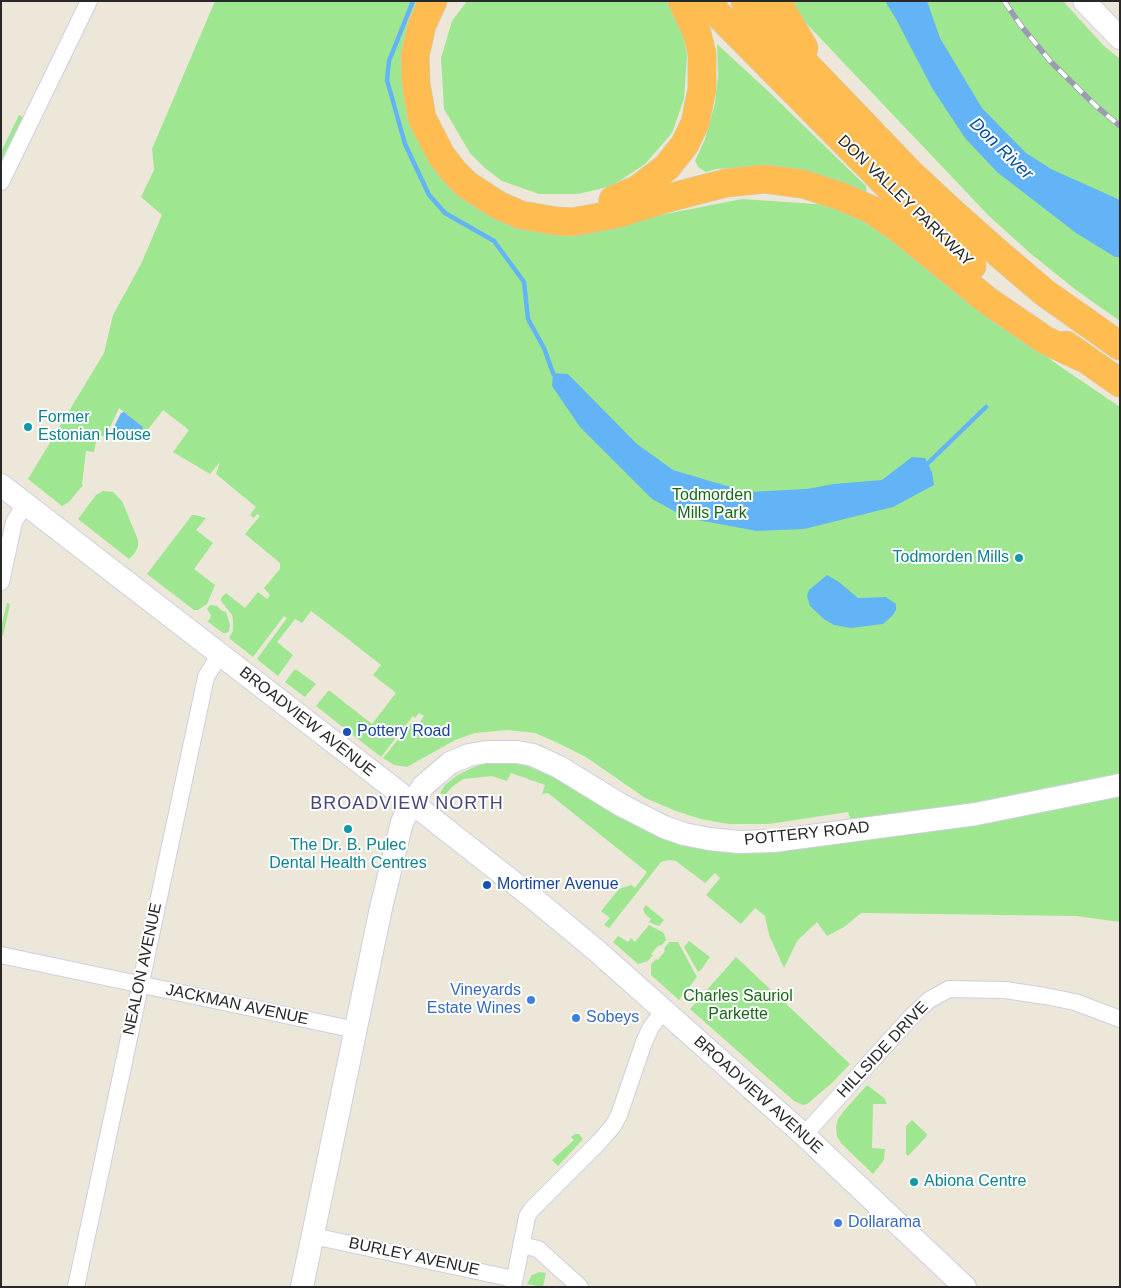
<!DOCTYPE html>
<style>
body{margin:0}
#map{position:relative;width:1121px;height:1288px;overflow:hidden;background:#ece7d8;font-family:Helvetica,sans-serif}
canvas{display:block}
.frame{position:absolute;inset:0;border:2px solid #282828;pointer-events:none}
</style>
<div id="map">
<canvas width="1121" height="1288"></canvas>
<div class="frame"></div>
</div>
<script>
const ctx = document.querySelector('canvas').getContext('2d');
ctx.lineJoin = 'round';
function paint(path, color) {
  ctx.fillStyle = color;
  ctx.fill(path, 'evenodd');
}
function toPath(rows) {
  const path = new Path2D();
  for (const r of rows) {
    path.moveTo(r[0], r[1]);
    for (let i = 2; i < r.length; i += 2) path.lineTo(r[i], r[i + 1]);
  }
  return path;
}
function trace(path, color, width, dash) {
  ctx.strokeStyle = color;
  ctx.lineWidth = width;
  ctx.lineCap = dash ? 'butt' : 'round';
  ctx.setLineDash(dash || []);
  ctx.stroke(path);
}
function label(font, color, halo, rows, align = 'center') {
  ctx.font = font + ' Helvetica,sans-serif';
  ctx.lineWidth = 4;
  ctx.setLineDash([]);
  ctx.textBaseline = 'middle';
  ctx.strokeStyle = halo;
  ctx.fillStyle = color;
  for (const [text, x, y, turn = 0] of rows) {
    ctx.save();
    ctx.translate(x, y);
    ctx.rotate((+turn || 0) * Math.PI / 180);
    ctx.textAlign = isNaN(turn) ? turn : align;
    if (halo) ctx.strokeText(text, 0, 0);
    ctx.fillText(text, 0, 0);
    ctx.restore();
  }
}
paint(toPath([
 [215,1,425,1,408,75,489,210,640,219,742,199,830,205,875,226,1058,365,1120,407,1120,922,1076,916,861,913,844,927,827,936,817,922,797,941,784,968,769,935,765,916,755,908,741,924,706,895,720,878,715,873,705,883,676,861,669,860,661,862,609,928,604,925,610,918,601,911,619,889,631,885,635,888,647,872,548,793,542,794,545,785,511,773,507,781,492,776,463,779,452,787,445,795,440,793,445,785,456,776,474,767,489,762,507,762,525,765,557,779,644,827,857,839,848,812,769,824,728,824,701,819,676,811,645,798,586,757,558,743,535,733,508,730,475,733,455,740,407,767,394,765,383,758,413,721,418,725,424,716,419,713,415,718,413,716,381,757,316,706,328,691,330,691,372,724,396,693,373,675,381,665,344,636,311,611,302,623,295,619,277,642,293,655,278,676,257,659,287,618,284,616,253,657,229,638,233,631,233,621,232,615,221,601,221,598,226,593,245,608,258,592,267,599,270,595,264,588,280,569,280,563,245,534,260,516,257,514,254,518,250,515,256,507,216,474,220,462,210,474,173,452,189,430,163,410,146,432,141,432,143,427,119,408,106,436,97,436,94,452,86,451,82,484,83,485,69,502,62,506,28,479,104,353,113,315,141,264,162,215,141,197,154,170,152,149],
 [467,1,666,1,681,19,687,56,684,99,672,133,645,164,612,186,578,194,539,194,502,181,485,168,470,153,444,109,441,58,452,21],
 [785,1,1063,1,1103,45,1120,59,1120,321,1076,290,1030,253,989,216],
 [717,44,768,91,866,186,867,196,751,167,716,169,706,172,698,167,695,161,705,139,715,103,718,75],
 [19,115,23,117,1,161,1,152],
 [103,491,113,492,122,501,138,540,138,547,134,554,129,559,78,519,96,495],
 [192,515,195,515,206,518,196,530,213,543,194,569,215,585,207,604,198,610,194,610,147,574],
 [7,603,10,604,3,636,1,635,1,628],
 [210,605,217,606,222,611,226,612,230,625,229,631,226,633,223,633,207,621,210,619,211,615,207,609],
 [294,670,297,670,316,684,305,697,285,682],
 [646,905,664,920,659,926,649,922,651,919,645,914,643,909],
 [649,925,664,933,666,940,661,946,659,945,651,954,653,955,648,961,638,964,613,942,618,936,628,942,631,938,635,942],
 [689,941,710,957,701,970,698,972,684,947],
 [669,942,678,942,697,977,679,1000,651,975,651,964,656,959,658,960,665,951,664,949],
 [736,957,850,1064,832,1083,807,1104,803,1105,794,1101,690,1009],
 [867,1085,884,1098,887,1104,873,1104,872,1148,885,1149,884,1160,873,1174,841,1143,837,1136,836,1127,838,1119,843,1112],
 [912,1120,927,1134,926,1137,908,1156,906,1154,906,1126],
 [575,1134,579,1134,583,1139,558,1166,552,1160,574,1140,571,1137],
 [539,1272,546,1273,543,1287,527,1284,532,1275]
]), '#9ee790');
paint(toPath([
 [885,1,927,1,940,38,982,108,1026,153,1051,169,1120,200,1120,257,1115,257,1076,233,997,172,965,138,932,88,896,19],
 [553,373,568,374,637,444,673,470,747,492,807,489,834,484,882,480,912,457,925,458,932,472,934,485,893,507,804,529,757,531,687,518,652,499,580,427,552,386],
 [124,412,143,427,141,432,127,438,112,435,111,433,121,413],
 [827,575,839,582,858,598,886,597,896,604,896,610,892,616,883,624,851,628,834,625,824,619,810,606,807,596,809,590]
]), '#63b4f6');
trace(toPath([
 [413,1,389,61,387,80,405,144,429,195,445,213,494,241,524,282,528,319,544,348,553,373,556,378],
 [924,467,986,407]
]), '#63b4f6', 4.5);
const street = toPath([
 [1,182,89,1],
 [1,582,14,522,25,504],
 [1,955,356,1030],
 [804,1135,913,1015,929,1000,949,989,1005,990,1045,996,1075,1002,1120,1019],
 [313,1236,514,1279],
 [521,1245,538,1249,580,1287],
 [76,1287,206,677,220,654],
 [513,1287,527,1217,531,1210,599,1142,613,1126,619,1115,644,1042,651,1027,664,1010]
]);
const secondary = toPath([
 [1084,1,1120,38],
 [1,485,393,788,532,897,597,951,804,1135,965,1287],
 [302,1287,381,908,402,822,423,786,450,763,469,755,486,752,517,752,533,755,559,767,621,805,664,827,684,834,709,839,739,842,773,841,976,814,1120,785]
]);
const highway = toPath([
 [433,1,422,25,415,56,416,84,422,118,441,155,454,172,467,185,498,205,521,215,556,221,573,222,616,214,668,198,726,183,765,179,803,184,840,196,872,210,898,228,988,301,1045,340,1081,357],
 [705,1,899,197,972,266],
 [745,1,910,173,953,213,998,253,1045,293,1120,346],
 [774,1,783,12,804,48],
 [613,200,638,189,667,167,685,144,695,123,702,89,702,54,697,33,682,1],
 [1066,345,1120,383]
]);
trace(street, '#cdcee2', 18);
trace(secondary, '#cdcee2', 24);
trace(highway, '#cbcbcb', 29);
trace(street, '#fff', 16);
trace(secondary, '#fff', 22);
trace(highway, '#ffbc50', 28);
const rail = toPath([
 [1004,1,1022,27,1051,62,1096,106,1120,126]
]);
trace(rail, '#9c9bb4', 5.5);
trace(rail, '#fff', 4, [11]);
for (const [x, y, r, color] of [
 [28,427,5,"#0f9aa8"],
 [1019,558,5,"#0f9aa8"],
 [347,732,5,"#1a4fb4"],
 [348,829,5,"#0f9aa8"],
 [487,885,5,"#1a4fb4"],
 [531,1000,5,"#3f7fe0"],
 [576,1018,5,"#3f7fe0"],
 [914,1182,5,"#0f9aa8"],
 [838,1223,5,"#3f7fe0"]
]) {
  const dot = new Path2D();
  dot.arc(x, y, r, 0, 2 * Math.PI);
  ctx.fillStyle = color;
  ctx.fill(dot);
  trace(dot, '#fff', 2);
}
label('16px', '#282828', '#fff', [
 ["DON VALLEY PARKWAY",905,201,44],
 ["BROADVIEW AVENUE",307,722,38],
 ["POTTERY ROAD",807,834,-6],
 ["NEALON AVENUE",143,969,-78],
 ["JACKMAN AVENUE",237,1005,12],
 ["HILLSIDE DRIVE",883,1050,-47],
 ["BROADVIEW AVENUE",758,1095,42],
 ["BURLEY AVENUE",414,1257,12]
]);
label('16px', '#0d838f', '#fff', [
 ["Former",38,418],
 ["Estonian House",38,436],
 ["Todmorden Mills",1009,558,"right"],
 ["The Dr. B. Pulec",348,846,"center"],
 ["Dental Health Centres",348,864,"center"],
 ["Abiona Centre",924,1182]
], 'left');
label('16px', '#176815', '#fff', [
 ["Todmorden",712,496],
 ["Mills Park",712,514],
 ["Charles Sauriol",738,997],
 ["Parkette",738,1015]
]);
label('16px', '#164399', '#fff', [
 ["Pottery Road",357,732],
 ["Mortimer Avenue",497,885]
], 'left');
label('16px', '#366cbe', '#fff', [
 ["Vineyards",521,991,"right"],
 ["Estate Wines",521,1009,"right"],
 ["Sobeys",586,1018],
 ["Dollarama",848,1223]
], 'left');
label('italic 18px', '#054e9f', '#fff', [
 ["Don River",1001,149,44]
]);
ctx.letterSpacing = '1px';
label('18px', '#46467b', '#fff', [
 ["BROADVIEW NORTH",407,804]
]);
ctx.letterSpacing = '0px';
</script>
